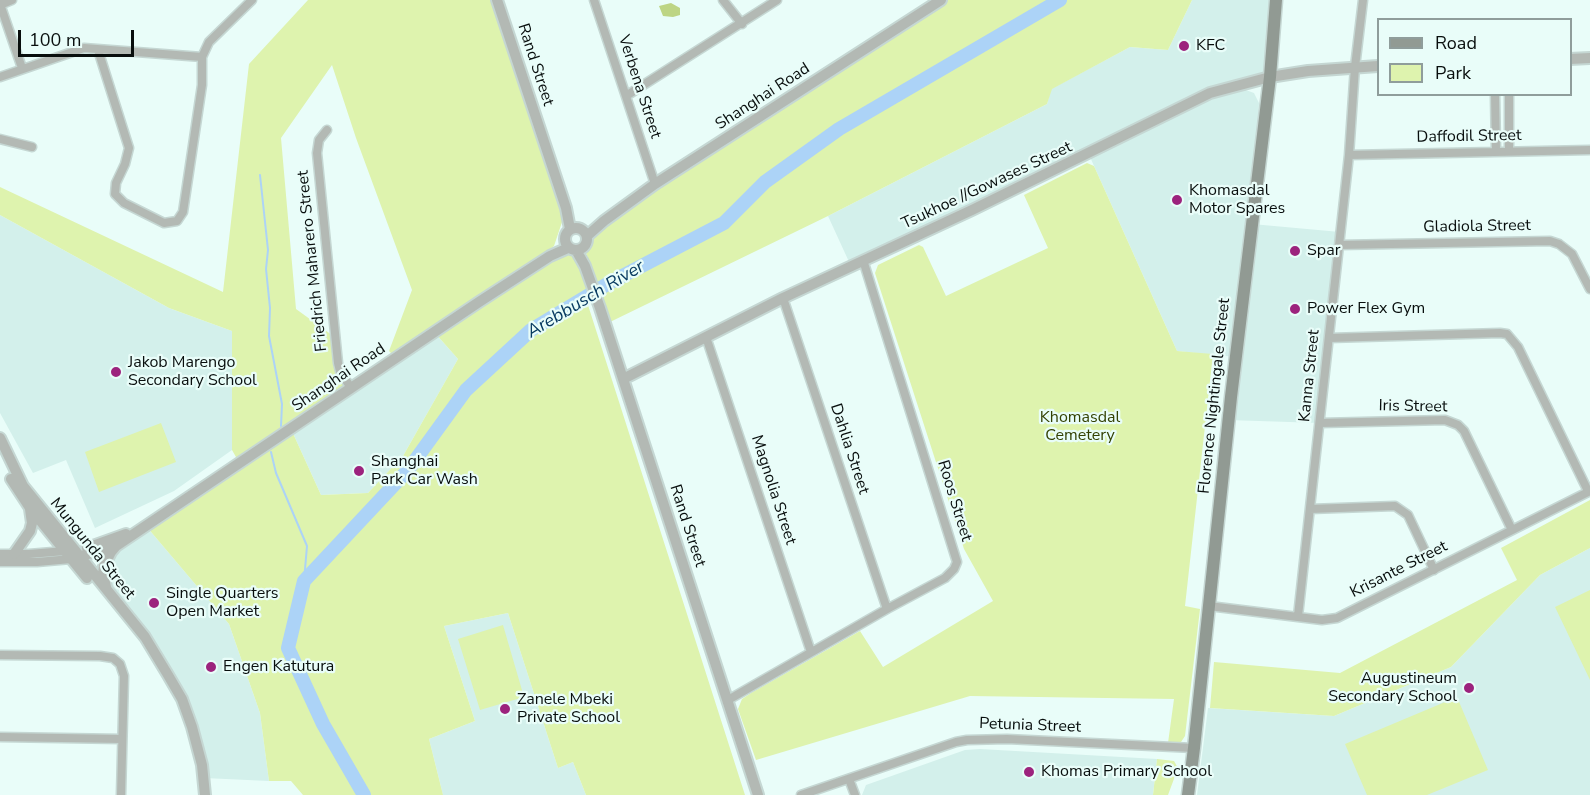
<!DOCTYPE html>
<style>
body{margin:0}
#map{position:relative;width:1590px;height:795px;overflow:hidden;background:#e9fdf9;font-family:"Nunito Sans",sans-serif}
canvas{display:block}
.legend{position:absolute;left:1377px;top:18px;width:195px;height:78px;box-sizing:border-box;background:#e9fdf9;border:2px solid #8f9d9b;margin:0;padding:8px 10px;list-style:none;font-size:18px;color:#080e0d}
.legend li{display:flex;align-items:center;gap:12px;height:30px}
.legend b{width:30px;border:2px solid #8f9d9b}
.scale{position:absolute;left:18px;top:30px;width:116px;height:27px;box-sizing:border-box;border:3px solid #080e0d;border-top:0;padding-left:8px;font-size:18px;line-height:21px;white-space:nowrap;color:#080e0d;-webkit-text-stroke:4px #e9fdf9;paint-order:stroke}
</style>
<div id="map">
<canvas width="1590" height="795"></canvas>
<ul class="legend">
<li><b style="height:8px;background:#919a93"></b>Road</li>
<li><b style="height:16px;background:#def3ae"></b>Park</li>
</ul>
<div class="scale">100 m</div>
</div>
<script>
const ctx = document.querySelector('canvas').getContext('2d');
ctx.lineJoin = 'round';
function paint(path, color) {
  ctx.fillStyle = color;
  ctx.fill(path, 'evenodd');
}
function toPath(rows) {
  const path = new Path2D();
  for (const r of rows) {
    if (r.length === 3) {
      path.moveTo(r[0] + r[2], r[1]);
      path.arc(r[0], r[1], r[2], 0, 2 * Math.PI);
      continue;
    }
    path.moveTo(r[0], r[1]);
    for (let i = 2; i < r.length; i += 2) path.lineTo(r[i], r[i + 1]);
  }
  return path;
}
function trace(path, color, width, dash) {
  ctx.strokeStyle = color;
  ctx.lineWidth = width;
  ctx.lineCap = dash ? 'butt' : 'round';
  ctx.setLineDash(dash || []);
  ctx.stroke(path);
}
function label(font, color, halo, rows, align = 'center') {
  ctx.font = font + ' "Nunito Sans",sans-serif';
  ctx.lineWidth = 4.5;
  ctx.setLineDash([]);
  ctx.textBaseline = 'middle';
  ctx.strokeStyle = halo;
  ctx.fillStyle = color;
  for (const [text, x, y, turn = 0] of rows) {
    ctx.save();
    ctx.translate(x, y);
    ctx.rotate((+turn || 0) * Math.PI / 180);
    ctx.textAlign = isNaN(turn) ? turn : align;
    if (halo) ctx.strokeText(text, 0, 0);
    ctx.fillText(text, 0, 0);
    ctx.restore();
  }
}
paint(toPath([
 [1192,0,1274,0,1263,73,1219,84,850,264,828,216,1047,104,1051,89,1130,47,1168,50],
 [1243,89,1254,93,1259,103,1252,224,1340,232,1320,423,1228,420,1235,357,1177,351,1090,157,1204,100],
 [0,215,169,308,232,331,232,450,174,491,95,528,66,460,33,473,0,413],
 [435,333,458,359,403,456,368,493,321,495,291,429],
 [146,526,229,624,260,713,269,781,204,778,176,687,109,595,107,560],
 [1590,548,1590,795,1197,795,1208,708,1334,716,1451,667,1540,575],
 [508,613,558,768,573,762,586,795,443,795,429,739,475,721,444,626],
 [980,749,1157,759,1153,795,862,795,866,785,965,750]
]), '#d3f0eb');
paint(toPath([
 [308,0,492,0,561,210,562,222,554,246,546,252,392,354,389,351,412,290,356,138,332,65,281,138,296,309,336,338,338,363,351,388,291,429,321,495,368,493,403,456,458,359,435,333,550,256,576,250,593,292,531,330,507,352,533,331,585,300,587,302,745,795,586,795,573,762,558,768,508,613,444,626,475,721,429,739,443,795,303,795,291,781,269,781,260,713,229,624,146,526,240,464,232,450,232,331,169,308,0,215,0,187,223,292,249,64],
 [299,603,291,650,324,723,361,789,323,724,288,648],
 [941,0,1192,0,1168,50,1130,47,1052,89,1047,104,828,216,610,322,584,247,587,236,604,221],
 [1087,163,1094,166,1177,351,1213,354,1185,606,1200,609,1185,736,1181,742,1168,743,1174,699,970,696,756,760,738,709,742,699,751,693,860,631,883,667,993,601,964,549,875,273,878,265,919,245,923,247,946,296,1048,248,1024,195],
 [161,423,176,462,99,492,85,452],
 [1590,500,1590,548,1540,575,1451,667,1334,716,1210,708,1214,662,1340,673,1517,580,1501,548],
 [1590,590,1590,680,1555,607],
 [503,625,524,697,480,710,458,639],
 [1457,697,1488,770,1427,795,1367,795,1345,744],
 [1157,759,1174,761,1178,768,1168,795,1153,795]
]), '#def3ae');
paint(toPath([
 [671,3,680,8,680,15,673,17,663,16,659,6]
]), '#bdd584');
trace(toPath([
 [260,175,268,250,266,269,270,308,269,336,282,404,281,426],
 [271,452,276,473,307,546,304,581]
]), '#acd3f7', 2);
trace(toPath([
 [364,795,323,724,288,648,304,581,408,470,466,390,531,330,609,283,724,223,765,182,839,129,1060,0]
]), '#acd3f7', 14);
const minor = toPath([
 [594,0,655,184],
 [723,0,742,24],
 [0,4,22,68],
 [0,5,12,0],
 [98,50,129,148,125,164,116,183,115,194,124,203,164,223,177,221,183,212,202,85,202,57],
 [0,77,84,48,202,57,209,42,252,0],
 [1495,94,1496,151],
 [626,96,777,0],
 [327,130,319,140,317,153,338,363,340,371,351,388],
 [0,139,32,147],
 [1509,151,1509,94],
 [1349,155,1590,150],
 [1339,245,1550,241,1559,244,1572,254,1590,289],
 [783,298,887,609],
 [706,337,811,652],
 [1329,338,1500,333,1507,334,1518,347,1588,491],
 [1320,423,1445,420,1458,425,1464,431,1512,530],
 [1310,509,1395,506,1408,515,1434,570],
 [0,554,29,554,65,551],
 [0,562,37,562,71,559],
 [1209,606,1322,620,1337,618,1590,491],
 [1298,616,1349,155,1355,67,1363,0],
 [0,655,100,656,113,658,120,664,124,676,121,795],
 [728,700,887,609,945,578,954,569,957,562,863,260],
 [0,737,122,739],
 [849,779,855,795],
 [801,795,956,742,967,740,1007,739,1194,748]
]);
const tertiary = toPath([
 [497,0,566,208,570,229],
 [1570,59,1590,58],
 [576,239,11],
 [587,236,604,221,655,184,941,0],
 [576,250,585,266,600,308,758,795],
 [623,379,783,298,972,210,1210,93,1270,77,1308,71,1378,66],
 [0,438,23,486,145,637,168,675,182,699,192,727,202,765,205,795],
 [11,479,30,508,87,578],
 [87,548,126,534],
 [14,554,30,531,32,523,30,509],
 [71,559,116,546,479,302,550,256,568,248],
 [106,587,103,574,104,566,111,552,116,546]
]);
const secondary = toPath([
 [1188,795,1194,748,1231,397,1270,77,1276,0]
]);
trace(minor, '#c5d7d3', 11);
trace(tertiary, '#c5d7d3', 14);
trace(secondary, '#c5d7d3', 15);
trace(minor, '#b3b9b4', 8);
trace(tertiary, '#b3b9b4', 10);
trace(secondary, '#919a93', 12);
for (const [x, y, r, color] of [
 [1184,46,6,"#9c237d"],
 [1177,200,6,"#9c237d"],
 [1295,251,6,"#9c237d"],
 [1295,309,6,"#9c237d"],
 [116,372,6,"#9c237d"],
 [359,471,6,"#9c237d"],
 [154,603,6,"#9c237d"],
 [211,667,6,"#9c237d"],
 [1469,688,6,"#9c237d"],
 [505,709,6,"#9c237d"],
 [1029,772,6,"#9c237d"]
]) {
  const dot = new Path2D();
  dot.arc(x, y, r, 0, 2 * Math.PI);
  ctx.fillStyle = color;
  ctx.fill(dot);
  trace(dot, '#e9fdf9', 2);
}
label('16px', '#080e0d', '#e9fdf9', [
 ["KFC",1196,46],
 ["Khomasdal",1189,191],
 ["Motor Spares",1189,209],
 ["Spar",1307,251],
 ["Power Flex Gym",1307,309],
 ["Jakob Marengo",128,363],
 ["Secondary School",128,381],
 ["Shanghai",371,462],
 ["Park Car Wash",371,480],
 ["Single Quarters",166,594],
 ["Open Market",166,612],
 ["Engen Katutura",223,667],
 ["Augustineum",1457,679,"right"],
 ["Secondary School",1457,697,"right"],
 ["Zanele Mbeki",517,700],
 ["Private School",517,718],
 ["Khomas Primary School",1041,772]
], 'left');
label('16px', '#080e0d', '#e9fdf9', [
 ["Rand Street",535,65,72],
 ["Verbena Street",639,87,72],
 ["Shanghai Road",763,97,-33],
 ["Daffodil Street",1469,137,-1],
 ["Tsukhoe //Gowases Street",987,186,-25],
 ["Gladiola Street",1477,227,-1],
 ["Friedrich Maharero Street",313,261,-96],
 ["Kanna Street",1310,376,-84],
 ["Shanghai Road",339,378,-34],
 ["Florence Nightingale Street",1215,396,-84],
 ["Iris Street",1413,407,1],
 ["Dahlia Street",849,449,72],
 ["Magnolia Street",773,490,72],
 ["Roos Street",954,501,73],
 ["Rand Street",687,526,72],
 ["Mungunda Street",92,549,51],
 ["Krisante Street",1399,570,-27],
 ["Petunia Street",1030,726,2]
]);
label('16px', '#334102', '#e9fdf9', [
 ["Khomasdal",1080,418],
 ["Cemetery",1080,436]
]);
label('italic 18px', '#093b61', '#e9fdf9', [
 ["Arebbusch River",586,300,-31]
]);
</script>
